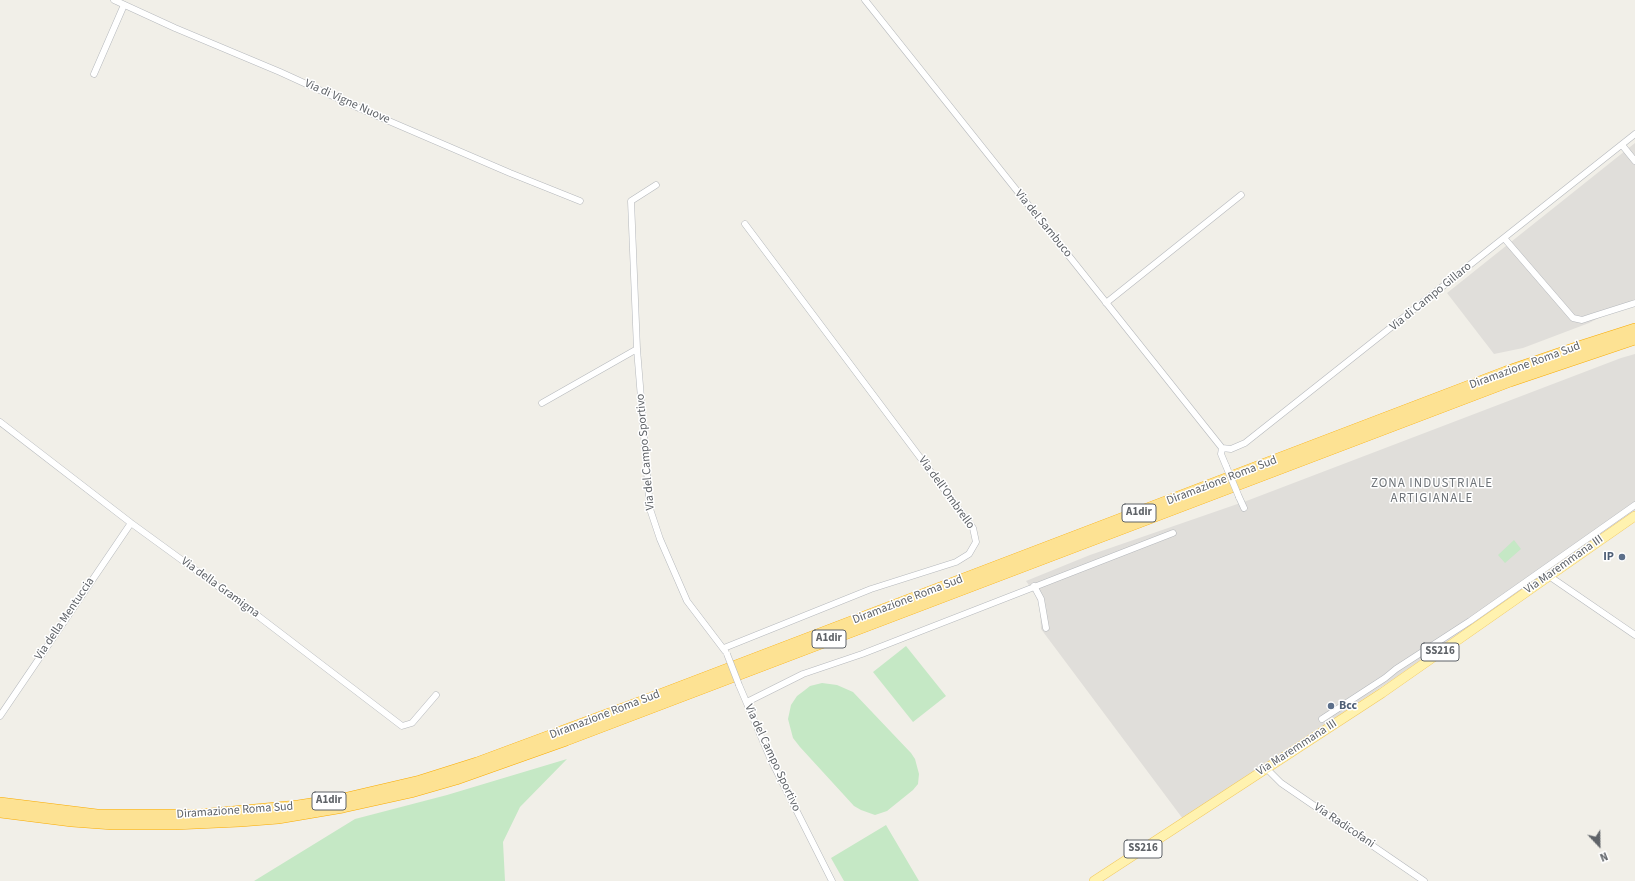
<!DOCTYPE html>
<style>
body{margin:0}
#map{position:relative;width:1635px;height:881px;overflow:hidden;background:#f1efe8;font-family:"Source Sans 3",sans-serif}
canvas{display:block}
.north{position:absolute;left:1579px;top:825px;width:40px;height:40px;-webkit-text-stroke:3px #fff;paint-order:stroke;rotate:158deg;font-size:11px;font-weight:700;line-height:16px;text-align:center;color:#5f6368}
.north::after{content:'';display:block;margin:auto;width:14px;height:18px;background:#5f6368;clip-path:polygon(50% 0,100% 100%,50% 72%,0 100%)}
</style>
<div id="map">
<canvas width="1635" height="881"></canvas>
<div class="north">N</div>
</div>
<script>
const ctx = document.querySelector('canvas').getContext('2d');
ctx.lineJoin = 'round';
function paint(path, color) {
  ctx.fillStyle = color;
  ctx.fill(path, 'evenodd');
}
function toPath(rows) {
  const path = new Path2D();
  for (const r of rows) {
    path.moveTo(r[0], r[1]);
    for (let i = 2; i < r.length; i += 2) path.lineTo(r[i], r[i + 1]);
  }
  return path;
}
function trace(path, color, width, dash) {
  ctx.strokeStyle = color;
  ctx.lineWidth = width;
  ctx.lineCap = dash ? 'butt' : 'round';
  ctx.setLineDash(dash || []);
  ctx.stroke(path);
}
function label(font, color, halo, rows, align = 'center') {
  ctx.font = font + ' "Source Sans 3",sans-serif';
  ctx.lineWidth = 3;
  ctx.setLineDash([]);
  ctx.textBaseline = 'middle';
  ctx.strokeStyle = halo;
  ctx.fillStyle = color;
  for (const [text, x, y, turn = 0] of rows) {
    ctx.save();
    ctx.translate(x, y);
    ctx.rotate((+turn || 0) * Math.PI / 180);
    ctx.textAlign = isNaN(turn) ? turn : align;
    if (halo) ctx.strokeText(text, 0, 0);
    ctx.fillText(text, 0, 0);
    ctx.restore();
  }
}
paint(toPath([
 [1635,143,1635,299,1589,323,1523,348,1494,354,1447,293],
 [1635,354,1635,512,1395,678,1183,819,1041,629,1040,606,1036,595,1026,581,1090,555,1249,500,1621,358]
]), '#e0deda');
paint(toPath([
 [1514,540,1521,549,1505,563,1498,555],
 [906,646,946,696,913,722,873,672],
 [822,683,837,685,853,692,911,753,915,759,919,774,918,784,913,790,887,811,875,815,861,810,854,806,800,747,793,738,788,719,791,705,797,696,805,690,810,686],
 [567,759,520,807,503,842,505,881,254,881,355,819,447,795],
 [886,825,919,881,844,881,831,858]
]), '#c5e8c5');
const street = toPath([
 [114,0,175,28,280,72,361,109,510,173,580,201],
 [865,0,1222,448],
 [94,74,124,5],
 [1622,145,1635,161],
 [656,185,631,201,637,349,650,509,660,539,687,601,725,651],
 [1504,238,1573,318,1582,320,1591,317,1635,303],
 [1106,303,1241,195],
 [542,403,637,349],
 [0,422,131,523,245,606,402,726,412,723,436,695],
 [1222,448,1231,449,1245,443,1635,134],
 [1222,448,1221,454,1226,466],
 [1239,497,1244,508],
 [1549,576,1635,635],
 [1034,586,1041,599,1046,628],
 [724,648,871,589,956,562,969,554,976,542,973,528,745,224],
 [739,685,771,760,832,881],
 [747,702,803,674,862,654,1173,533],
 [0,716,131,523],
 [1322,719,1385,678,1396,669,1470,621,1635,505],
 [1266,768,1281,783,1424,881]
]);
const primary = toPath([
 [1094,881,1382,693,1635,516]
]);
const highway = toPath([
 [0,803,97,815,200,815,298,806,343,799,420,781,477,763,644,701,1506,372,1582,346,1635,329],
 [0,812,72,821,113,824,174,824,240,821,278,818,343,807,411,792,456,779,566,740,1510,381,1635,339]
]);
trace(street, '#b5b8bc', 7);
trace(primary, '#f2c960', 10);
trace(highway, '#f9ab00', 12);
trace(street, '#fff', 6);
trace(primary, '#fff2af', 9);
trace(highway, '#fde293', 11);
const streetBridge = toPath([
 [1226,466,1239,497],
 [727,654,739,685]
]);
trace(streetBridge, '#b5b8bc', 7, []);
trace(streetBridge, '#fff', 6);
for (const [x, y, r, color] of [
 [1622,557,4,"#5c6f8a"],
 [1331,706,4,"#5c6f8a"]
]) {
  const dot = new Path2D();
  dot.arc(x, y, r, 0, 2 * Math.PI);
  ctx.fillStyle = color;
  ctx.fill(dot);
  trace(dot, '#fff', 1.5);
}
for (const [x, y, w] of [
 [1139,513,34],
 [829,639,34],
 [1440,652,38],
 [329,801,34],
 [1143,849,38]
]) {
  const box = new Path2D();
  box.roundRect(x - w / 2, y - 9, w, 18, 3);
  ctx.fillStyle = '#fff';
  ctx.fill(box);
  trace(box, '#5f6368', 1);
}
label('bold 11px', '#5f6368', null, [
 ["A1dir",1139,513],
 ["A1dir",829,639],
 ["SS216",1440,652],
 ["A1dir",329,801],
 ["SS216",1143,849]
]);
label('12px', '#5f6368', '#fff', [
 ["Via di Vigne Nuove",347,102,24],
 ["Via del Sambuco",1043,224,51],
 ["Via di Campo Gillaro",1431,297,-39],
 ["Diramazione Roma Sud",1525,366,-20],
 ["Via del Campo Sportivo",646,452,-95],
 ["Diramazione Roma Sud",1222,481,-21],
 ["Via dell'Ombrello",946,493,54],
 ["Via Maremmana III",1564,565,-35],
 ["Via della Gramigna",220,588,36],
 ["Diramazione Roma Sud",908,600,-21],
 ["Via della Mentuccia",65,619,-56],
 ["Diramazione Roma Sud",605,715,-21],
 ["Via Maremmana III",1297,748,-33],
 ["Via del Campo Sportivo",772,758,65],
 ["Diramazione Roma Sud",235,811,-4],
 ["Via Radicofani",1344,826,34]
]);
label('bold 12px', '#4e5e75', '#fff', [
 ["IP",1614,557],
 ["Bcc",1339,706,"left"]
], 'right');
ctx.letterSpacing = '1px';
label('13px', '#70757a', '#fff', [
 ["ZONA INDUSTRIALE",1432,484],
 ["ARTIGIANALE",1432,499]
]);
ctx.letterSpacing = '0px';
</script>
